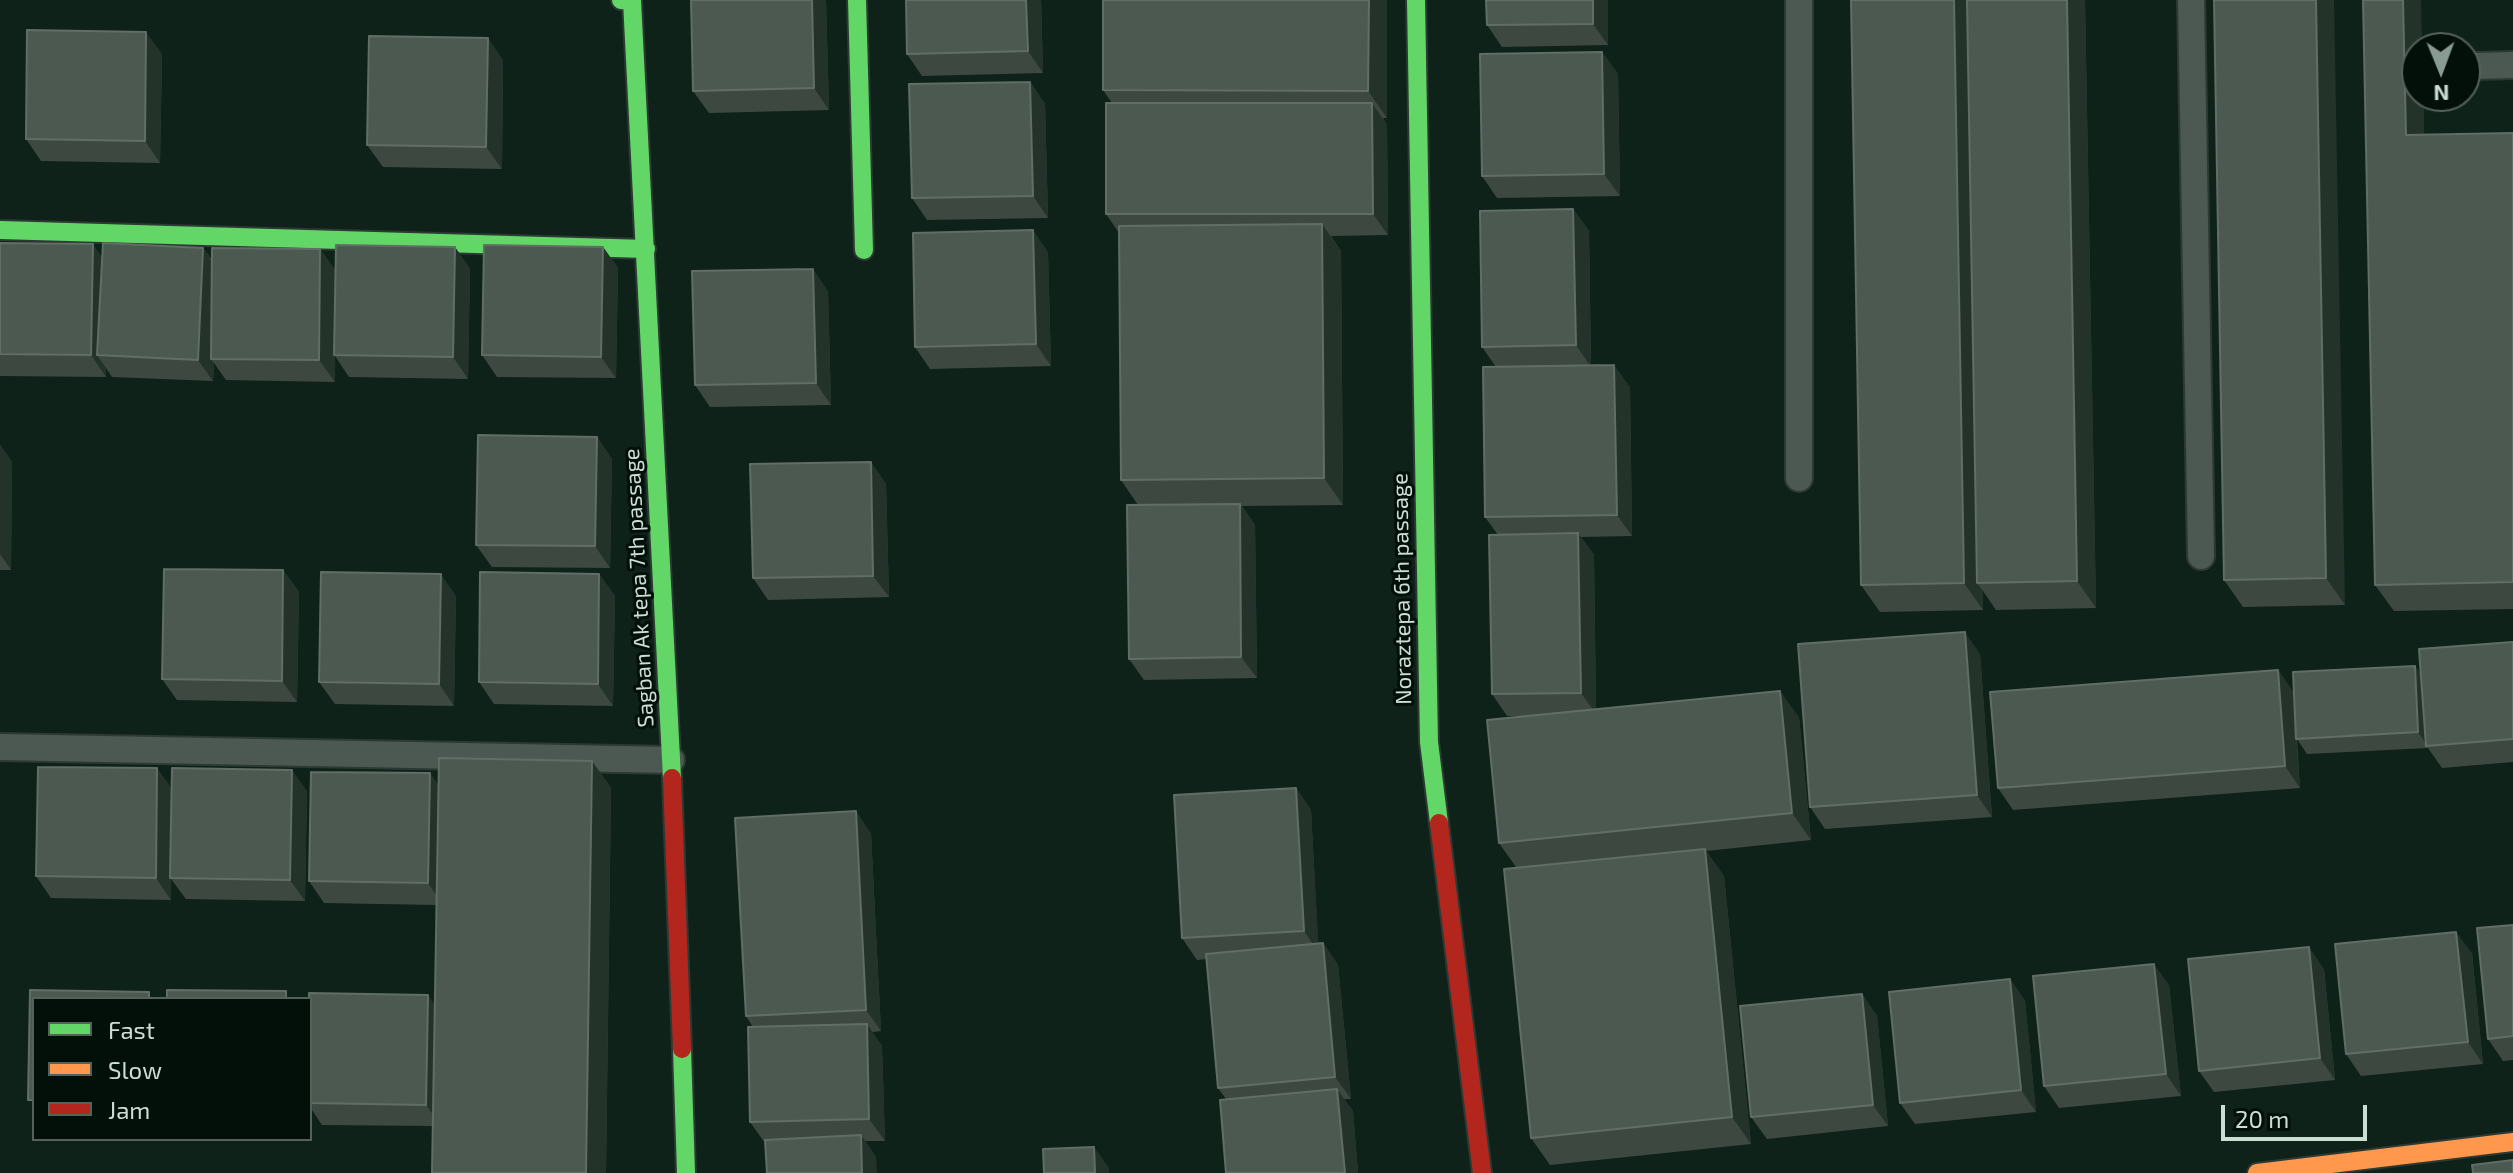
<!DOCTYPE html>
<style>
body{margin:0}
#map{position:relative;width:2513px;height:1173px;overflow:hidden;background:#0e221a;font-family:"Exo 2",sans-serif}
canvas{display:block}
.legend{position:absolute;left:32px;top:997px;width:280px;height:144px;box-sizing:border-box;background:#030f09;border:2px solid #53625a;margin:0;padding:10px 14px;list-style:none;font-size:24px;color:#cbded4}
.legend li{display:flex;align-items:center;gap:16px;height:40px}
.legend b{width:40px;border:2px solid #53625a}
.north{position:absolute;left:2401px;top:32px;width:80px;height:80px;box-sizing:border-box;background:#030f09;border:2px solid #53625a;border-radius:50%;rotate:179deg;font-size:22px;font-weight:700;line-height:32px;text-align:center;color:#cbded4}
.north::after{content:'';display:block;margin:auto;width:28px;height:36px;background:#899c93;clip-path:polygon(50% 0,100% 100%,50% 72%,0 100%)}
.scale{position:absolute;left:2221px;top:1105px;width:146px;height:36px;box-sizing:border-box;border:4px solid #cbded4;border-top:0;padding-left:10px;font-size:24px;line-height:28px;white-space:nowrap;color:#cbded4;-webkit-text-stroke:6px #030f09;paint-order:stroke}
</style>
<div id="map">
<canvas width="2513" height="1173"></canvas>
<ul class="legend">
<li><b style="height:10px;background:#63d668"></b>Fast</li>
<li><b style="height:10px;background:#ff974d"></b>Slow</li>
<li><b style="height:10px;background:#b3261e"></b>Jam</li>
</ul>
<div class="north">N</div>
<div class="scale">20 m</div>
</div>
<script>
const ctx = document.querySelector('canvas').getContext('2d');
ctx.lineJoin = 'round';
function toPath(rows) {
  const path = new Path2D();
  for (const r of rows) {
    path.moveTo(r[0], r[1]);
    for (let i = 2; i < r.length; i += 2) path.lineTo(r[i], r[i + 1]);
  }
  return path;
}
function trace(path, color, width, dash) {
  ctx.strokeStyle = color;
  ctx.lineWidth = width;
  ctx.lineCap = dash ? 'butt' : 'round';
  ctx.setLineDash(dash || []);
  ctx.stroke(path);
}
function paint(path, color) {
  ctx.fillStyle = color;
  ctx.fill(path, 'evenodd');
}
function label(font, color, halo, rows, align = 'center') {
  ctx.font = font + ' "Exo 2",sans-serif';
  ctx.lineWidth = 6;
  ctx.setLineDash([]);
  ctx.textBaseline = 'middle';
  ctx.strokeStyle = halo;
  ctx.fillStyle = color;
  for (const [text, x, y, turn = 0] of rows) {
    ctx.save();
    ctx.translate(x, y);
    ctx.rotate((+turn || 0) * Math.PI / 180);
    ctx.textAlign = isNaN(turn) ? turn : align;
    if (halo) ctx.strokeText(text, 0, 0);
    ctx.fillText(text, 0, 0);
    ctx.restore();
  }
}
const lane = toPath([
 [2191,0,2201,556],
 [2475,66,2513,65],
 [1799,478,1799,0],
 [0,747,671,760]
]);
const fast = toPath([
 [621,0,632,1,672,778],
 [857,0,864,250],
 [1416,0,1429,742,1439,823],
 [0,230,646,249],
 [682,1049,686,1173]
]);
const slow = toPath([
 [2257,1173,2513,1142]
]);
const jam = toPath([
 [672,778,682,1049],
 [1439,823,1482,1173]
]);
trace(lane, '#2d3933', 30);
trace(fast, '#2d3933', 22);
trace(slow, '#2d3933', 22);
trace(jam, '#2d3933', 22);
trace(lane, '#4b5952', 26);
trace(fast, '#63d668', 18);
trace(slow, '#ff974d', 18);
trace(jam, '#b3261e', 18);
paint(toPath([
 [691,0,826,0,829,110,709,113,693,91],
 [906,0,1041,0,1043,73,922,76,907,54],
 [1387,0,1387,118,1383,118,1387,125,1388,235,1331,236,1341,251,1343,505,1242,506,1255,525,1257,678,1144,680,1129,659,1138,505,1121,480,1119,233,1106,214,1112,103,1103,90],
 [1608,0,1608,45,1502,47,1487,25],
 [1851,0,2085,0,2096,608,1996,610,1983,591,1983,610,1880,612,1861,585],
 [2214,0,2345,605,2243,607,2224,580],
 [1602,52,1618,74,1620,196,1497,198,1482,176],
 [162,54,160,163,41,161,26,139],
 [503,60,502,169,383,167,367,145],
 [1030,82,1045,104,1048,218,927,220,912,198],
 [2423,96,2424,135,2513,133,2513,609,2394,611,2375,585],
 [1573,209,1589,231,1591,365,1630,387,1632,536,1581,537,1594,555,1596,709,1799,717,1811,840,1706,851,1724,876,1751,1144,1550,1165,1531,1138,1516,867,1499,843,1529,716,1507,716,1492,694,1498,535,1485,517,1496,367,1482,347],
 [0,243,102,257,203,248,212,260,320,249,335,270,470,268,468,379,349,377,335,356,335,382,226,380,214,363,213,381,112,377,106,368,106,377,0,376],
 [603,247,618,268,616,378,497,377,482,355],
 [1048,252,1051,366,930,369,915,347],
 [828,291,831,405,710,407,695,385],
 [597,437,612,459,610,568,492,567,476,545],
 [0,445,12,462,11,570,0,570],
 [871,462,886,484,889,597,768,600,753,578],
 [283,570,299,592,297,702,177,700,162,679],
 [599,574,615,596,613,706,494,704,479,682],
 [456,596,454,706,335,704,319,682],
 [2513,642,2513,762,2442,768,2428,748,2307,754,2297,739,2300,788,2013,810,1998,788,2278,670,2293,692,2295,721,2415,666,2421,674],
 [1980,654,1992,817,1825,829,1810,807],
 [592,761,611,788,606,1173,432,1173,433,1126,322,1125,310,1107,310,999,435,1005,437,905,324,903,309,881,439,786],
 [172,788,307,791,305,901,186,899,171,879,171,900,51,898,36,876],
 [1296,788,1311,810,1318,944,1323,943,1338,965,1351,1099,1344,1099,1353,1111,1358,1173,1226,1173,1226,1099,1218,1088,1207,959,1197,960,1182,938],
 [871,833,881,1031,872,1032,882,1046,885,1141,865,1141,876,1157,765,1143,750,1122,753,1027,746,1016],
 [2513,925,2513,1060,2503,1061,2488,1039],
 [2472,953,2483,1064,2361,1076,2346,1054],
 [2324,969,2335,1080,2214,1092,2199,1071],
 [2010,979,2025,1001,2036,1112,1915,1124,1900,1103],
 [2169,985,2181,1096,2059,1108,2044,1086],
 [1862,994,1877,1016,1888,1126,1767,1139,1751,1117]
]), '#3d4940');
paint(toPath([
 [812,0,826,0,829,110,814,88],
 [1026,0,1041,0,1043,73,1028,51],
 [1369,0,1387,0,1387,118,1368,91],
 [1593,0,1608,0,1608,45,1593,24],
 [1954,0,1972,0,1977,583,1983,591,1983,610,1964,583],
 [2067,0,2085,0,2096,608,2077,581],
 [2316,0,2334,0,2345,605,2326,578],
 [2403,0,2421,0,2422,48,2417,48,2417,96,2423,96,2425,162,2406,135],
 [146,32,162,54,160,163,145,141],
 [488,38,503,60,502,169,486,147],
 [1602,52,1618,74,1620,196,1604,174],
 [1030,82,1045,104,1048,218,1033,196],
 [1372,103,1387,125,1388,235,1373,214],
 [1573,209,1589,231,1591,367,1576,345],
 [1322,224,1341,251,1343,505,1324,478],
 [1033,230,1048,252,1051,366,1036,344],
 [93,244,108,266,97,355,106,368,106,377,91,355],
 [455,247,470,268,468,379,453,357],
 [603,247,618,268,616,378,601,357],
 [203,248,218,270,211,359,214,363,213,381,198,360],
 [320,249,336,271,335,382,319,360],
 [813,269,828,291,831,405,816,383],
 [1614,365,1630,387,1632,536,1617,515],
 [597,437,612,459,610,568,595,546],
 [0,445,12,462,11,570,0,554],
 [871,462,886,484,889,597,873,576],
 [1240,504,1255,525,1257,678,1241,657],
 [1578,533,1594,555,1596,714,1581,693],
 [283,570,299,592,297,702,282,681],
 [441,574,456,596,454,706,439,684],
 [599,574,615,596,613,706,598,684],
 [1965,632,1980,654,1992,817,1977,795],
 [2415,666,2426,681,2429,748,2418,732],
 [2278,670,2293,692,2300,788,2285,766],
 [1780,691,1799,717,1811,840,1792,813],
 [592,761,611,788,606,1173,586,1173],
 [157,768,173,790,171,900,156,878],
 [292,770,307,791,305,901,290,880],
 [430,773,445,794,443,905,428,883],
 [1296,788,1311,810,1319,953,1304,931],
 [856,811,871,833,881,1031,866,1010],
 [1705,849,1724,876,1751,1144,1732,1117],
 [2456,932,2472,953,2483,1064,2468,1042],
 [1323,943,1338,965,1351,1099,1335,1077],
 [2309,947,2324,969,2335,1080,2320,1058],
 [2154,964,2169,985,2181,1096,2166,1074],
 [2010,979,2025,1001,2036,1112,2021,1090],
 [1862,994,1877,1016,1888,1126,1873,1105],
 [428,995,443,1016,442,1127,426,1105],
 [867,1024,882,1046,885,1141,869,1119],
 [1337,1089,1353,1111,1358,1173,1345,1173],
 [861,1135,876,1157,877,1173,862,1173],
 [1094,1147,1109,1168,1109,1173,1095,1173]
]), '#24332a');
const building = toPath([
 [691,0,812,0,814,88,693,91,691,0],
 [906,0,1026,0,1028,51,907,54,906,0],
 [1103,0,1369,0,1368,91,1103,90,1103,0],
 [1486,0,1593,0,1593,24,1487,25,1486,0],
 [1851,0,1954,0,1964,583,1861,585,1851,0],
 [1967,0,2067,0,2077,581,1977,583,1967,0],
 [2214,0,2316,0,2326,578,2224,580,2214,0],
 [2363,0,2403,0,2406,135,2513,133,2513,582,2375,585,2363,0],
 [27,30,146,32,145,141,26,139,27,30],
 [369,36,488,38,486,147,367,145,369,36],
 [1602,52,1604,174,1482,176,1480,54,1602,52],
 [1030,82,1033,196,912,198,909,84,1030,82],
 [1106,103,1372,103,1373,214,1106,214,1106,103],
 [1573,209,1576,345,1482,347,1480,211,1573,209],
 [1322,224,1324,478,1121,480,1119,226,1322,224],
 [1033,230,1036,344,915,347,913,233,1033,230],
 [0,243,93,244,91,355,0,354,0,243],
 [103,243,203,248,198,360,97,355,103,243],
 [336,245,455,247,453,357,334,355,336,245],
 [484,245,603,247,601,357,482,355,484,245],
 [212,248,320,249,319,360,211,359,212,248],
 [813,269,816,383,695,385,692,271,813,269],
 [1614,365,1617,515,1485,517,1483,367,1614,365],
 [478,435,597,437,595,546,476,545,478,435],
 [871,462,873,576,753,578,750,464,871,462],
 [1240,504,1241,657,1129,659,1127,505,1240,504],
 [1578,533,1581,693,1492,694,1489,535,1578,533],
 [164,569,283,570,282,681,162,679,164,569],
 [321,572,441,574,439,684,319,682,321,572],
 [480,572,599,574,598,684,479,682,480,572],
 [1965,632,1977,795,1810,807,1798,644,1965,632],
 [2513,642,2513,739,2426,746,2419,649,2513,642],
 [2415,666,2418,732,2296,739,2293,672,2415,666],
 [2278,670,2285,766,1998,788,1990,692,2278,670],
 [1780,691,1792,813,1499,843,1487,720,1780,691],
 [439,758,592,761,586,1173,432,1173,439,758],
 [38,767,157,768,156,878,36,876,38,767],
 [172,768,292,770,290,880,170,878,172,768],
 [311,772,430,773,428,883,309,881,311,772],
 [1296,788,1304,931,1182,938,1174,795,1296,788],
 [856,811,866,1010,746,1016,735,818,856,811],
 [1705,849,1732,1117,1531,1138,1504,869,1705,849],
 [2513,925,2513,1036,2488,1039,2477,928,2513,925],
 [2456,932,2468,1042,2346,1054,2335,944,2456,932],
 [1323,943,1335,1077,1218,1088,1206,954,1323,943],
 [2309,947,2320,1058,2199,1071,2188,959,2309,947],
 [2154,964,2166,1074,2044,1086,2033,976,2154,964],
 [2010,979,2021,1090,1900,1103,1889,992,2010,979],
 [30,990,149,992,149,999,34,999,34,1100,28,1100,30,990],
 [167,990,286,991,286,999,167,999,167,990],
 [309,993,428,995,426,1105,310,1103,309,993],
 [1862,994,1873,1105,1751,1117,1740,1006,1862,994],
 [867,1024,869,1119,750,1122,748,1027,867,1024],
 [1337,1089,1345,1173,1226,1173,1220,1100,1337,1089],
 [861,1135,862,1173,767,1173,765,1140,861,1135],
 [1094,1147,1095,1173,1044,1173,1043,1149,1094,1147],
 [2513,1160,2513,1173,2473,1173,2472,1165,2513,1160]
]);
paint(building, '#4c5950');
trace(building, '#606e65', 2);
label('22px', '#cbded4', '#030f09', [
 ["Sagban Ak tepa 7th passage",639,588,-93],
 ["Noraztepa 6th passage",1402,589,-91]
]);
</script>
